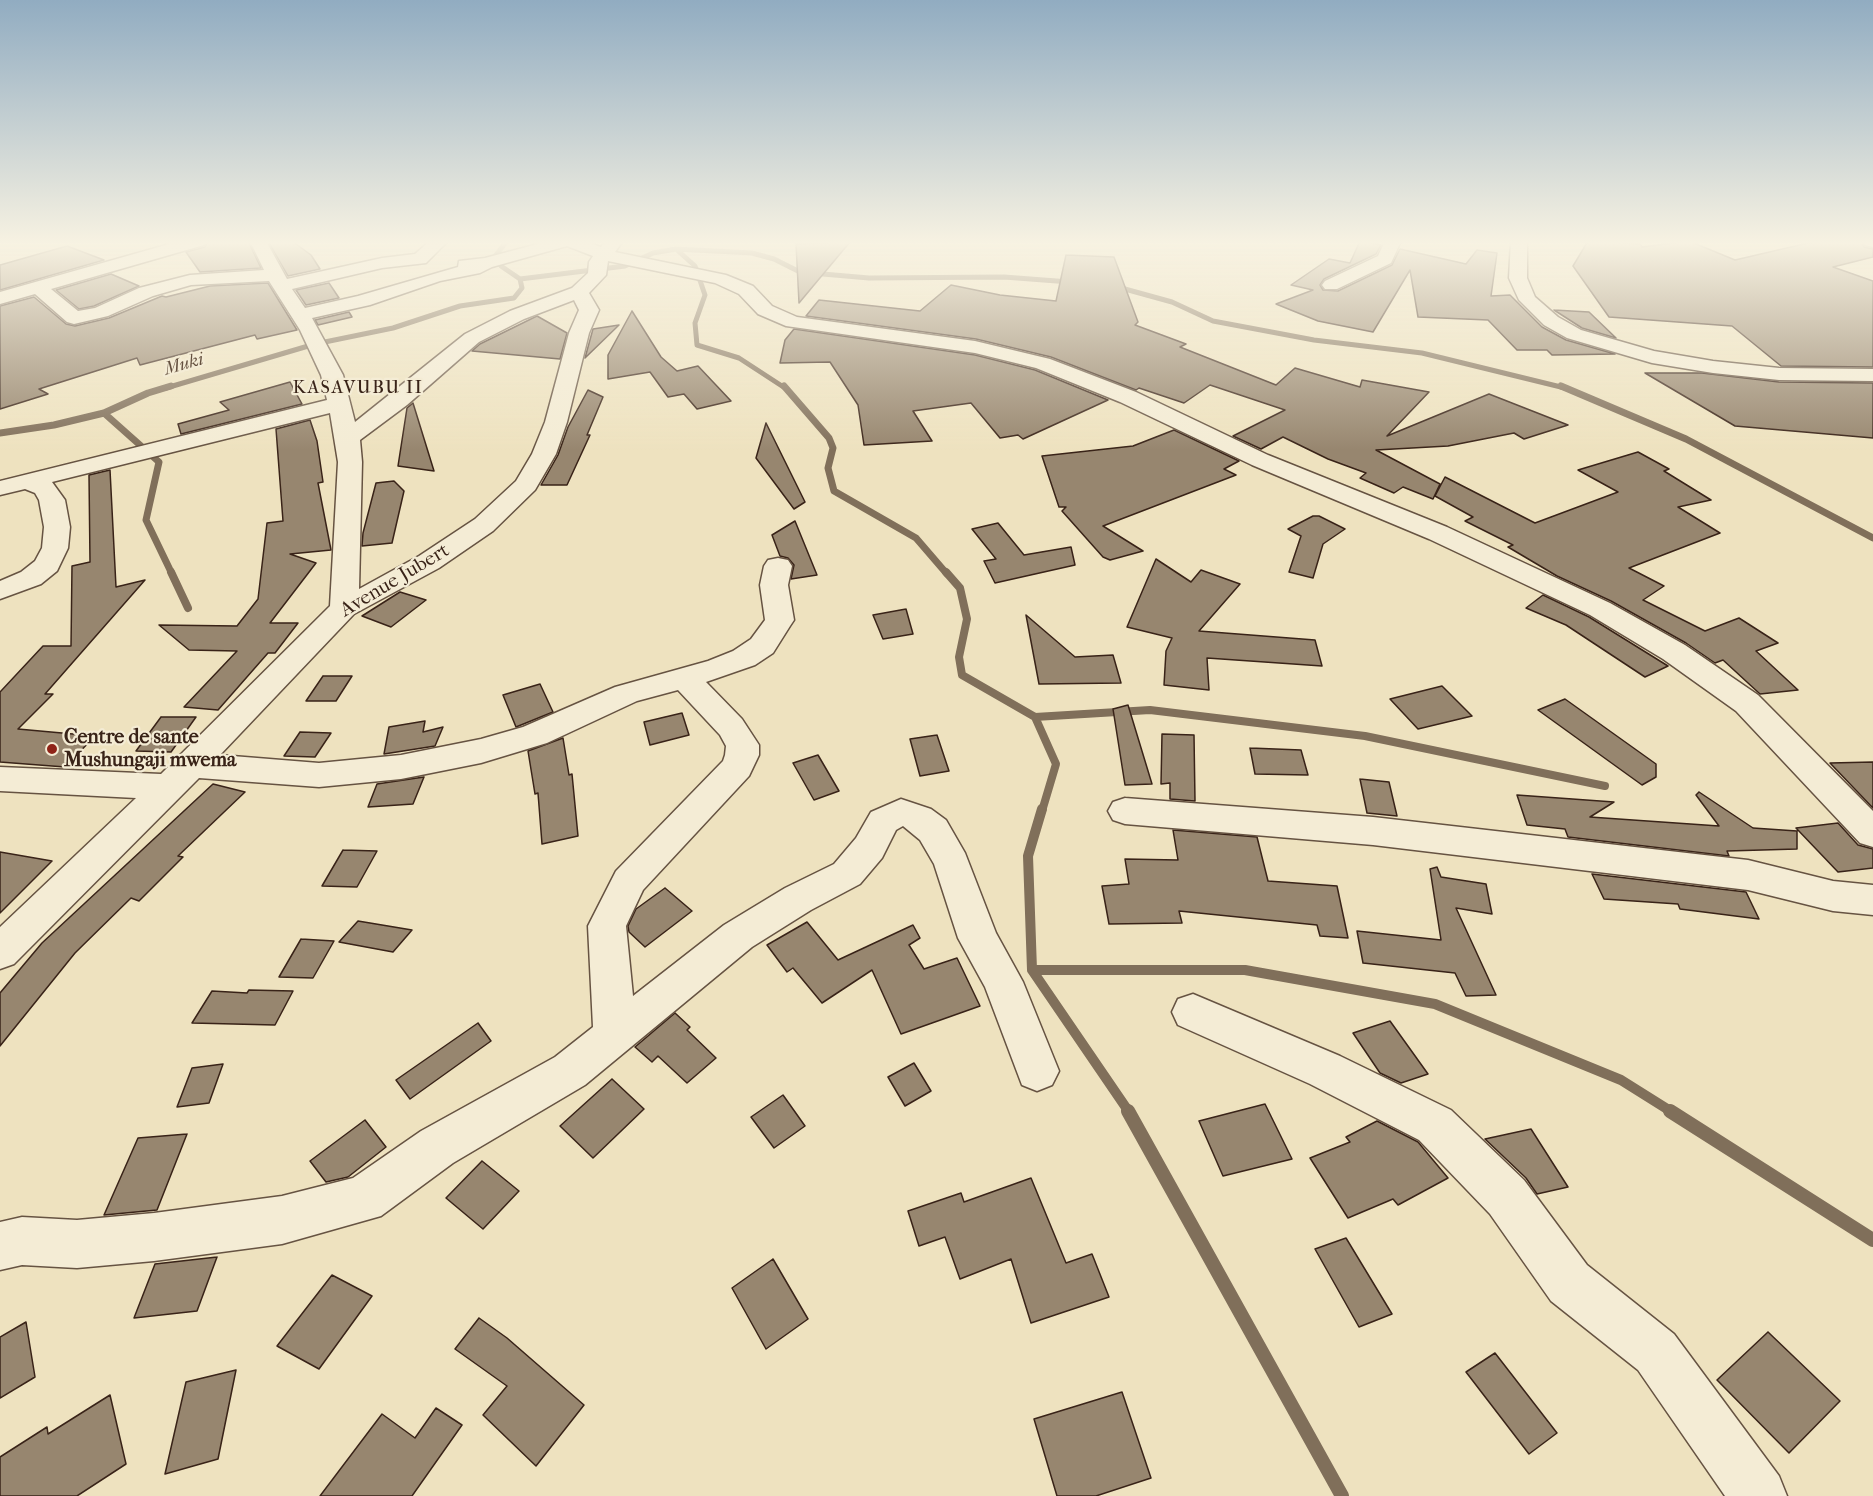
<!DOCTYPE html>
<style>
body{margin:0}
canvas{display:block;background:#eee2bf}
</style>
<canvas width="1873" height="1496"></canvas>
<script>
const ctx = document.querySelector('canvas').getContext('2d');
ctx.lineJoin = 'round';
function toPath(rows) {
  const path = new Path2D();
  for (const r of rows) {
    path.moveTo(r[0], r[1]);
    for (let i = 2; i < r.length; i += 2) path.lineTo(r[i], r[i + 1]);
  }
  return path;
}
function trace(path, color, width, dash) {
  ctx.strokeStyle = color;
  ctx.lineWidth = width;
  ctx.lineCap = dash ? 'butt' : 'round';
  ctx.setLineDash(dash || []);
  ctx.stroke(path);
}
function paint(path, color) {
  ctx.fillStyle = color;
  ctx.fill(path, 'evenodd');
}
function label(font, color, halo, rows, align = 'center') {
  ctx.font = font + ' "IM FELL French Canon",serif';
  ctx.lineWidth = 4.5;
  ctx.setLineDash([]);
  ctx.textBaseline = 'middle';
  ctx.strokeStyle = halo;
  ctx.fillStyle = color;
  for (const [text, x, y, turn = 0] of rows) {
    ctx.save();
    ctx.translate(x, y);
    ctx.rotate((+turn || 0) * Math.PI / 180);
    ctx.textAlign = isNaN(turn) ? turn : align;
    if (halo) ctx.strokeText(text, 0, 0);
    ctx.fillText(text, 0, 0);
    ctx.restore();
  }
}
trace(toPath([
 [676,249,695,266,705,295,695,323,697,345,739,358,785,388],
 [520,279,625,266,653,253,676,249,752,253,774,259,800,272,869,278,1004,277,1070,282],
 [1114,286,1172,302,1213,321,1314,340,1422,353,1565,388],
 [166,388,315,344,393,328,460,306,514,298,522,288,520,279,501,266,496,255,507,241]
]), '#806f5a', 5);
trace(toPath([
 [784,386,829,438,833,448,828,468,834,491,916,538,947,574],
 [1561,386,1686,439,1873,538],
 [104,413,159,462,146,520,172,574],
 [0,433,54,425,104,413,148,393,171,386]
]), '#806f5a', 7);
trace(toPath([
 [171,572,188,608],
 [946,572,960,588,967,619,959,657,962,675,1035,717,1056,764,1042,811],
 [1035,717,1150,710,1365,736,1605,786]
]), '#806f5a', 8);
trace(toPath([
 [1042,809,1028,856,1032,970,1129,1112],
 [1032,970,1245,970,1435,1004,1621,1080,1672,1112]
]), '#806f5a', 10);
trace(toPath([
 [1128,1111,1342,1496],
 [1670,1111,1873,1240]
]), '#806f5a', 14);
const building = toPath([
 [208,241,248,241,261,268,200,272,186,252,205,247,208,241],
 [268,241,292,241,311,255,320,269,288,276,268,241],
 [1360,241,1381,245,1376,254,1324,279,1320,285,1323,290,1338,291,1392,265,1400,249,1466,264,1477,250,1497,253,1491,296,1510,295,1542,327,1566,340,1615,354,1552,355,1547,350,1517,350,1488,320,1418,317,1410,270,1373,332,1318,321,1276,304,1313,290,1291,285,1329,259,1350,263,1360,241],
 [1588,241,1640,244,1642,247,1689,241,1735,260,1808,243,1861,241,1864,247,1873,249,1873,257,1833,267,1873,281,1873,367,1781,366,1732,326,1609,317,1573,266,1588,241],
 [850,242,799,303,796,244,850,242],
 [67,246,104,260,0,290,0,265,67,246],
 [1066,255,1114,257,1138,322,1135,325,1186,344,1180,347,1276,385,1295,368,1360,387,1362,380,1429,392,1387,436,1489,394,1568,425,1524,439,1514,433,1448,446,1376,450,1440,484,1433,499,1403,487,1394,493,1360,478,1366,473,1328,459,1283,437,1261,449,1233,436,1285,410,1210,385,1184,403,1139,388,1136,390,1051,357,976,339,806,316,819,300,920,311,951,285,1000,295,1056,301,1066,255],
 [111,274,139,286,94,306,79,309,56,290,111,274],
 [268,283,297,330,257,339,255,335,140,365,137,358,39,389,48,394,0,409,0,306,34,297,66,324,75,326,109,318,162,296,166,297,210,286,268,283],
 [329,283,339,298,306,305,296,290,329,283],
 [1554,310,1589,312,1616,338,1582,328,1554,310],
 [632,311,661,357,677,371,698,366,731,401,697,409,684,394,668,397,650,372,608,379,608,355,632,311],
 [349,312,352,317,318,325,315,320,349,312],
 [537,316,567,333,560,359,472,351,480,344,537,316],
 [619,325,585,358,593,329,619,325],
 [794,329,975,355,1035,370,1108,400,1023,439,1018,435,1000,438,971,403,913,411,932,441,864,445,858,405,830,362,780,363,785,340,794,329],
 [1645,373,1702,373,1779,382,1873,383,1873,438,1735,426,1645,373],
 [290,382,302,404,181,434,178,424,229,410,220,402,290,382],
 [588,390,603,397,587,435,590,435,567,485,541,485,558,455,568,427,588,390],
 [413,403,434,471,398,466,407,408,413,403],
 [310,420,317,441,323,482,318,483,331,550,290,554,316,563,270,623,298,623,275,653,268,653,218,710,184,707,237,651,189,650,159,625,237,626,258,599,267,523,283,521,276,429,310,420],
 [766,423,805,502,794,509,756,458,766,423],
 [1174,430,1239,461,1224,469,1236,475,1103,526,1143,551,1110,560,1103,557,1062,511,1066,507,1059,507,1042,456,1133,446,1174,430],
 [1638,452,1669,469,1664,471,1711,500,1678,507,1720,533,1629,568,1664,586,1643,600,1705,631,1739,618,1778,643,1756,651,1798,690,1760,694,1723,660,1715,663,1686,643,1611,601,1557,576,1508,547,1513,545,1465,521,1473,517,1435,496,1445,477,1535,523,1618,492,1578,470,1638,452],
 [110,470,116,587,145,580,45,694,53,694,18,729,95,736,65,767,0,762,0,692,43,646,71,646,72,566,90,562,89,475,110,470],
 [394,481,404,491,392,543,362,546,363,533,376,483,394,481],
 [1313,516,1319,516,1345,529,1323,544,1313,578,1289,572,1301,536,1288,529,1313,516],
 [795,521,817,575,791,579,794,565,788,558,780,556,772,535,795,521],
 [998,523,1024,555,1071,547,1075,565,995,583,984,561,996,559,972,529,998,523],
 [1156,559,1191,582,1201,570,1240,584,1199,631,1315,640,1322,666,1207,658,1209,690,1164,685,1166,651,1172,638,1127,627,1156,559],
 [400,592,426,600,391,627,362,616,400,592],
 [1543,595,1589,617,1668,666,1645,677,1566,625,1526,608,1543,595],
 [906,609,913,634,883,639,873,615,906,609],
 [1026,615,1075,657,1113,655,1121,683,1039,684,1026,615],
 [323,676,352,676,336,701,306,701,323,676],
 [540,684,553,712,516,727,503,695,540,684],
 [1442,686,1472,716,1418,729,1390,699,1442,686],
 [1565,699,1656,764,1656,777,1642,785,1538,710,1565,699],
 [1128,705,1152,784,1125,785,1113,709,1128,705],
 [682,713,689,735,650,745,644,722,682,713],
 [161,717,196,717,171,752,136,751,161,717],
 [425,721,423,732,443,727,435,746,384,754,389,727,425,721],
 [300,732,331,733,315,757,284,756,300,732],
 [1162,734,1194,735,1195,801,1170,799,1170,783,1161,784,1162,734],
 [937,735,949,771,920,776,910,739,937,735],
 [563,738,569,775,572,774,578,836,542,844,538,793,535,794,528,751,563,738],
 [1250,748,1301,750,1308,775,1255,774,1250,748],
 [818,755,839,791,814,800,793,763,818,755],
 [1873,762,1873,808,1830,763,1873,762],
 [424,777,413,804,368,807,377,784,424,777],
 [1360,779,1389,782,1397,816,1367,813,1360,779],
 [213,784,245,792,178,856,183,857,139,901,131,898,75,953,0,1046,0,993,42,943,213,784],
 [1699,792,1753,828,1797,831,1797,849,1727,851,1729,856,1568,837,1565,829,1527,825,1517,795,1614,802,1590,817,1719,826,1696,795,1699,792],
 [1838,823,1858,845,1873,849,1873,868,1838,872,1796,828,1838,823],
 [1173,830,1257,837,1268,881,1337,886,1348,938,1320,936,1317,925,1179,911,1182,923,1109,924,1102,886,1129,884,1125,859,1178,860,1173,830],
 [343,850,377,851,357,887,322,886,343,850],
 [0,852,52,861,0,913,0,852],
 [1437,867,1441,877,1486,884,1492,914,1456,908,1496,995,1466,996,1455,973,1363,963,1357,931,1441,940,1430,869,1437,867],
 [1592,874,1746,892,1759,919,1680,909,1678,904,1604,899,1592,874],
 [665,888,692,911,645,947,629,932,628,926,636,909,665,888],
 [358,921,412,930,393,952,339,942,358,921],
 [807,922,838,960,913,925,920,938,909,945,924,969,957,958,980,1006,901,1034,872,970,822,1003,793,968,787,972,767,945,807,922],
 [301,939,334,941,313,978,279,977,301,939],
 [249,990,293,991,275,1025,192,1023,212,991,247,993,249,990],
 [675,1013,690,1027,687,1030,716,1058,687,1083,658,1056,652,1062,635,1047,675,1013],
 [1390,1021,1428,1074,1401,1083,1380,1073,1353,1033,1390,1021],
 [478,1023,491,1041,410,1099,396,1080,478,1023],
 [914,1063,931,1091,905,1106,888,1077,914,1063],
 [223,1064,209,1103,177,1107,192,1068,223,1064],
 [612,1079,644,1109,593,1158,560,1126,612,1079],
 [783,1095,805,1126,774,1148,751,1117,783,1095],
 [1265,1104,1292,1159,1223,1176,1199,1121,1265,1104],
 [365,1120,386,1147,348,1177,326,1182,310,1161,365,1120],
 [1377,1121,1418,1142,1448,1178,1398,1205,1393,1199,1348,1218,1310,1158,1350,1142,1346,1137,1377,1121],
 [1531,1129,1568,1187,1537,1194,1526,1178,1485,1139,1531,1129],
 [187,1134,157,1210,104,1215,138,1138,187,1134],
 [482,1161,519,1191,483,1229,446,1198,482,1161],
 [1031,1178,1066,1263,1092,1254,1109,1297,1031,1323,1011,1259,960,1279,945,1237,919,1246,908,1211,961,1193,964,1202,1031,1178],
 [1346,1238,1392,1314,1359,1327,1315,1249,1346,1238],
 [217,1257,197,1311,134,1318,155,1264,217,1257],
 [773,1259,808,1319,766,1349,732,1288,773,1259],
 [332,1275,372,1296,319,1369,277,1346,332,1275],
 [479,1318,507,1338,584,1405,536,1466,483,1415,507,1386,455,1349,479,1318],
 [26,1322,35,1377,0,1398,0,1337,26,1322],
 [1768,1332,1840,1401,1789,1453,1717,1380,1768,1332],
 [1495,1353,1557,1433,1529,1454,1466,1372,1495,1353],
 [236,1370,218,1459,165,1474,186,1382,236,1370],
 [1122,1392,1151,1478,1096,1496,1057,1496,1034,1419,1122,1392],
 [110,1395,126,1464,77,1496,0,1496,0,1457,47,1427,48,1434,110,1395],
 [436,1408,462,1425,412,1496,320,1496,382,1414,415,1438,436,1408]
]);
paint(building, '#97866f');
trace(building, '#392318', 1.5);
const minor = toPath([
 [180,241,206,241,204,245,51,289,78,311,95,308,139,288,190,275,264,270,250,241,266,241,287,279,382,258,415,254,430,241,448,241,426,263,382,268,292,289,305,308,358,296,458,267,459,261,485,258,549,241,583,241,601,247,606,241,623,241,615,252,726,275,753,286,772,306,797,317,975,341,1050,359,1136,392,1268,455,1447,527,1610,603,1685,645,1758,695,1873,811,1873,847,1860,843,1736,711,1663,659,1590,615,1429,539,1252,465,1120,402,1036,368,975,353,786,326,758,314,739,294,715,283,608,261,606,275,589,293,599,310,589,333,567,422,556,454,535,490,493,531,439,568,354,614,220,755,319,763,401,755,481,739,523,727,615,687,708,661,733,651,751,639,765,620,760,585,764,566,768,560,778,558,788,560,792,566,788,585,794,620,790,626,773,653,755,665,706,682,742,719,759,745,759,755,749,776,643,890,626,926,633,996,724,925,785,888,834,864,856,838,871,812,901,799,931,809,946,820,965,853,996,933,1023,982,1059,1071,1052,1085,1037,1091,1022,1085,985,987,958,938,934,864,920,840,903,826,896,830,882,858,860,884,811,910,752,947,585,1085,453,1163,381,1216,282,1244,154,1261,77,1268,22,1265,0,1270,0,1222,22,1217,77,1220,154,1213,282,1196,353,1178,421,1131,555,1057,593,1027,588,926,616,871,723,761,725,755,726,746,720,735,678,690,637,701,547,743,481,763,401,779,319,787,199,778,14,964,0,969,0,927,136,798,0,791,0,767,161,774,330,606,338,462,330,413,52,482,65,500,70,527,68,548,57,571,41,584,0,599,0,581,21,572,35,561,42,548,44,527,39,500,35,493,25,489,0,495,0,481,327,400,321,375,300,330,269,281,191,285,153,296,108,316,74,324,67,322,35,294,0,304,0,292,180,241],
 [567,246,593,256,589,262,588,273,572,288,510,311,465,334,355,422,343,375,312,318,370,305,440,281,480,273,492,267,567,246],
 [574,300,579,310,569,333,545,422,532,454,516,481,475,519,419,556,359,589,362,462,360,440,407,405,479,342,524,319,574,300],
 [1385,241,1401,241,1391,263,1337,289,1325,289,1322,285,1325,281,1378,256,1385,241],
 [1511,241,1527,241,1527,278,1535,297,1558,317,1581,330,1654,351,1713,361,1779,368,1873,369,1873,381,1779,380,1713,373,1652,363,1567,338,1544,325,1519,300,1509,278,1511,241],
 [1863,241,1873,241,1873,247,1865,245,1863,241],
 [1125,798,1373,817,1748,860,1833,881,1873,885,1873,915,1833,911,1748,890,1373,845,1125,824,1113,820,1108,811,1113,802,1125,798],
 [1193,994,1340,1056,1451,1110,1524,1180,1587,1265,1674,1334,1779,1476,1787,1496,1725,1496,1638,1370,1551,1301,1490,1214,1419,1140,1310,1084,1178,1025,1172,1012,1178,999,1193,994]
]);
trace(minor, '#665342', 3);
paint(minor, '#f4ecd5');
const sky = ctx.createLinearGradient(0, 0, 0, 450);
sky.addColorStop(0, '#91acc1');
sky.addColorStop(0.54, '#f7f2e2');
sky.addColorStop(1, '#f7f2e200');
ctx.fillStyle = sky;
ctx.fillRect(0, 0, 1873, 450);
for (const [x, y, r, color] of [
 [52,749,6,"#8f2418"]
]) {
  const dot = new Path2D();
  dot.arc(x, y, r, 0, 2 * Math.PI);
  ctx.fillStyle = color;
  ctx.fill(dot);
  trace(dot, '#f4ecd5', 2);
}
label('italic 18px', '#634f3e', '#f4ecd5', [
 ["Muki",184,365,-16]
]);
ctx.letterSpacing = '1.5px';
label('18px', '#392318', '#f4ecd5', [
 ["KASAVUBU II",358,389]
]);
ctx.letterSpacing = '0px';
label('20px', '#392318', '#f4ecd5', [
 ["Avenue Jubert",395,581,-31]
]);
label('bold 20px', '#392318', '#f4ecd5', [
 ["Centre de sante",64,738],
 ["Mushungaji mwema",64,761]
], 'left');
</script>
